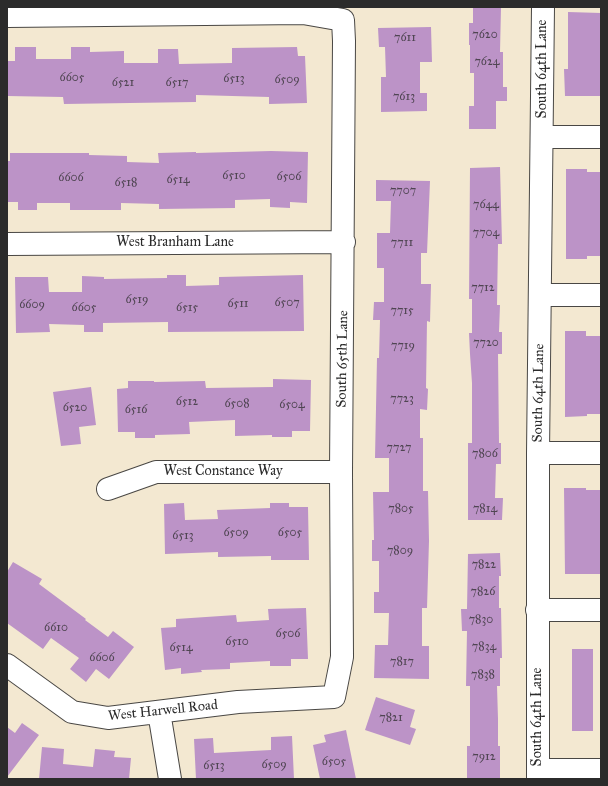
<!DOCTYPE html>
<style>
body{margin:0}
#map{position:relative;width:608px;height:786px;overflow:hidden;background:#f3e8d1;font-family:"IM FELL Great Primer",serif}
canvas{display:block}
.frame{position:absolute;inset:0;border:8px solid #2b2b2b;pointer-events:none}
</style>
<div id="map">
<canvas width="608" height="786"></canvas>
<div class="frame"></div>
</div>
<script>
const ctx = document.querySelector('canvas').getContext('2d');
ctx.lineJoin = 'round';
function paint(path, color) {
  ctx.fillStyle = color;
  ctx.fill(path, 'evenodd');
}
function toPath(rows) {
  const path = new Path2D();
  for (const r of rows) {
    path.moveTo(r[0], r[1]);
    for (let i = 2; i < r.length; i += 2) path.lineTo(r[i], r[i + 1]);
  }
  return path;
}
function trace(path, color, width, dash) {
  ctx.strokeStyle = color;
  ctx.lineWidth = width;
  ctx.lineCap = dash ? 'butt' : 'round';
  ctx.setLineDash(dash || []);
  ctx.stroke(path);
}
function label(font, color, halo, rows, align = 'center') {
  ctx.font = font + ' "IM FELL Great Primer",serif';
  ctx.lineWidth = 4;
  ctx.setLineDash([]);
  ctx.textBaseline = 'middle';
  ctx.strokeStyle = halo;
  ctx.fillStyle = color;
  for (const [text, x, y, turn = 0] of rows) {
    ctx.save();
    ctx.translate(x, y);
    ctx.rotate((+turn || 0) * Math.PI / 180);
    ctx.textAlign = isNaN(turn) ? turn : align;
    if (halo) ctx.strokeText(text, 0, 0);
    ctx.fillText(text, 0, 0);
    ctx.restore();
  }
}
paint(toPath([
 [473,7,501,7,500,52,503,52,503,87,507,87,507,101,496,101,496,129,469,129,469,106,474,106,474,73,470,73,470,45,469,45,469,23,473,23],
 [568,12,601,13,601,96,565,96,564,69,568,69],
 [431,27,432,62,420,62,420,93,427,93,427,111,381,112,381,77,386,77,385,47,379,47,378,28],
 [15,47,36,47,36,59,71,59,71,47,90,47,90,52,124,51,124,63,158,63,158,49,178,49,179,64,232,63,232,48,297,47,298,56,305,56,307,103,269,104,269,97,196,95,196,102,64,104,63,97,7,96,7,61,15,61],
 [271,151,308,152,307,203,290,202,290,208,270,207,270,199,235,200,235,208,159,209,159,204,121,203,121,210,70,210,70,203,37,203,37,210,18,210,18,202,7,202,7,161,10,161,10,153,89,153,89,155,127,156,127,162,159,163,158,153,196,152,196,153],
 [500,167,502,244,498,244,497,305,500,305,499,332,502,332,502,354,498,354,499,443,501,443,501,464,496,464,495,498,503,498,502,520,468,520,468,443,472,443,472,383,470,354,469,333,472,333,472,299,469,299,470,168],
 [566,169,587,169,587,172,601,172,601,256,587,256,587,259,566,259],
 [376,180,430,181,427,253,421,253,421,284,431,284,430,322,427,321,426,388,428,389,427,410,420,409,420,438,423,438,423,491,428,491,429,541,427,608,422,608,422,646,429,646,429,679,374,678,375,645,388,645,389,613,374,613,374,592,379,592,379,561,372,561,372,540,374,540,373,492,389,492,389,458,375,458,377,358,379,358,380,320,373,320,374,302,384,302,384,268,377,268,377,233,390,233,391,201,376,201],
 [167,275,186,275,186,286,219,285,219,277,303,275,304,331,168,332,168,322,103,323,103,332,84,332,84,325,49,324,50,332,16,333,15,277,48,277,49,292,82,292,82,276,104,277,104,279,167,278],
 [565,331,586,331,586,336,601,336,601,414,587,414,587,416,565,417],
 [273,379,311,380,310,431,292,431,292,437,272,437,272,435,235,436,235,420,189,422,190,434,155,435,155,438,135,438,135,432,118,432,117,389,128,388,128,381,154,381,154,382,205,381,206,388,273,387],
 [91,387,96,425,79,427,81,444,61,446,53,392],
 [564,488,586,488,586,490,601,490,601,574,565,574],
 [184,503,185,520,218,519,217,510,270,508,270,503,289,503,289,507,308,507,309,560,271,560,271,556,218,557,218,552,165,554,164,504],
 [500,553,501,576,499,576,499,608,501,608,502,658,500,658,500,686,497,686,498,719,498,746,500,746,500,779,467,779,467,746,470,746,470,686,466,686,467,631,462,631,461,609,467,609,468,554],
 [13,562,42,579,39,584,86,619,85,620,108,637,113,631,134,647,109,679,96,669,86,682,70,669,79,658,51,638,43,649,7,623,7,572],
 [306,608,308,659,291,659,291,666,270,666,270,661,230,663,230,669,201,670,202,672,181,674,181,668,165,670,161,628,176,627,176,619,236,615,237,622,269,620,268,609],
 [572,649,593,649,593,731,572,731],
 [376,697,415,710,410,727,416,729,410,745,365,730],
 [22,723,39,735,7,777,7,727,15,733],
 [346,730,356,779,320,779,313,745,326,742,324,735],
 [292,736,294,779,196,779,194,739,213,738,214,753,271,750,271,737],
 [42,747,64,749,63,764,93,767,95,749,115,751,114,757,131,758,129,779,39,779]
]), '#bc93c7');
const minor = toPath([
 [7,16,303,13,343,20,344,41,341,472,342,657,334,697,238,702,108,718,72,712,7,665],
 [542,137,601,137],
 [7,244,344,242],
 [540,295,601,295],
 [538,453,601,453],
 [108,489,156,472,341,472],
 [537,610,601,610],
 [159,712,170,779],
 [538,770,601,770],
 [538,779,538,453,543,7]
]);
trace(minor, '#494744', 24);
trace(minor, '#fff', 22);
label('12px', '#4f4552', null, [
 ["7620",485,35],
 ["7611",405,38],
 ["7624",487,62],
 ["6605",72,78],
 ["6513",234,79],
 ["6509",287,80],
 ["6521",123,83],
 ["6517",177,83],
 ["7613",404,97],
 ["6510",234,176],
 ["6506",289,177],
 ["6606",71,178],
 ["6514",178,180],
 ["6518",126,183],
 ["7707",403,191],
 ["7644",486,205],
 ["7704",486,233],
 ["7711",402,243],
 ["7712",483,288],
 ["6519",137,300],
 ["6507",287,303],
 ["6511",238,304],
 ["6609",32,305],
 ["6605",84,308],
 ["6515",187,308],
 ["7715",402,311],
 ["7720",486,343],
 ["7719",403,346],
 ["7723",402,399],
 ["6512",187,402],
 ["6508",237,404],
 ["6504",292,405],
 ["6520",75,408],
 ["6516",136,410],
 ["7727",399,448],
 ["7806",485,454],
 ["7805",401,509],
 ["7814",485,509],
 ["6509",236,533],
 ["6505",290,533],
 ["6513",183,536],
 ["7809",400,551],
 ["7822",484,565],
 ["7826",483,592],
 ["7830",481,620],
 ["6610",56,628],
 ["6506",288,634],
 ["6510",237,642],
 ["7834",484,647],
 ["6514",181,648],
 ["6606",102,658],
 ["7817",402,662],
 ["7838",483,675],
 ["7821",391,718],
 ["7912",484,757],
 ["6505",334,762],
 ["6509",274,765],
 ["6513",214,766]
]);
label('14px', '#2b2b2b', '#fff', [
 ["South 64th Lane",543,69,-90],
 ["West Branham Lane",175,243],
 ["South 65th Lane",343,359,-89],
 ["South 64th Lane",539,393,-89],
 ["West Constance Way",223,472],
 ["West Harwell Road",163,711,-6],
 ["South 64th Lane",538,717,-90]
]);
</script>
